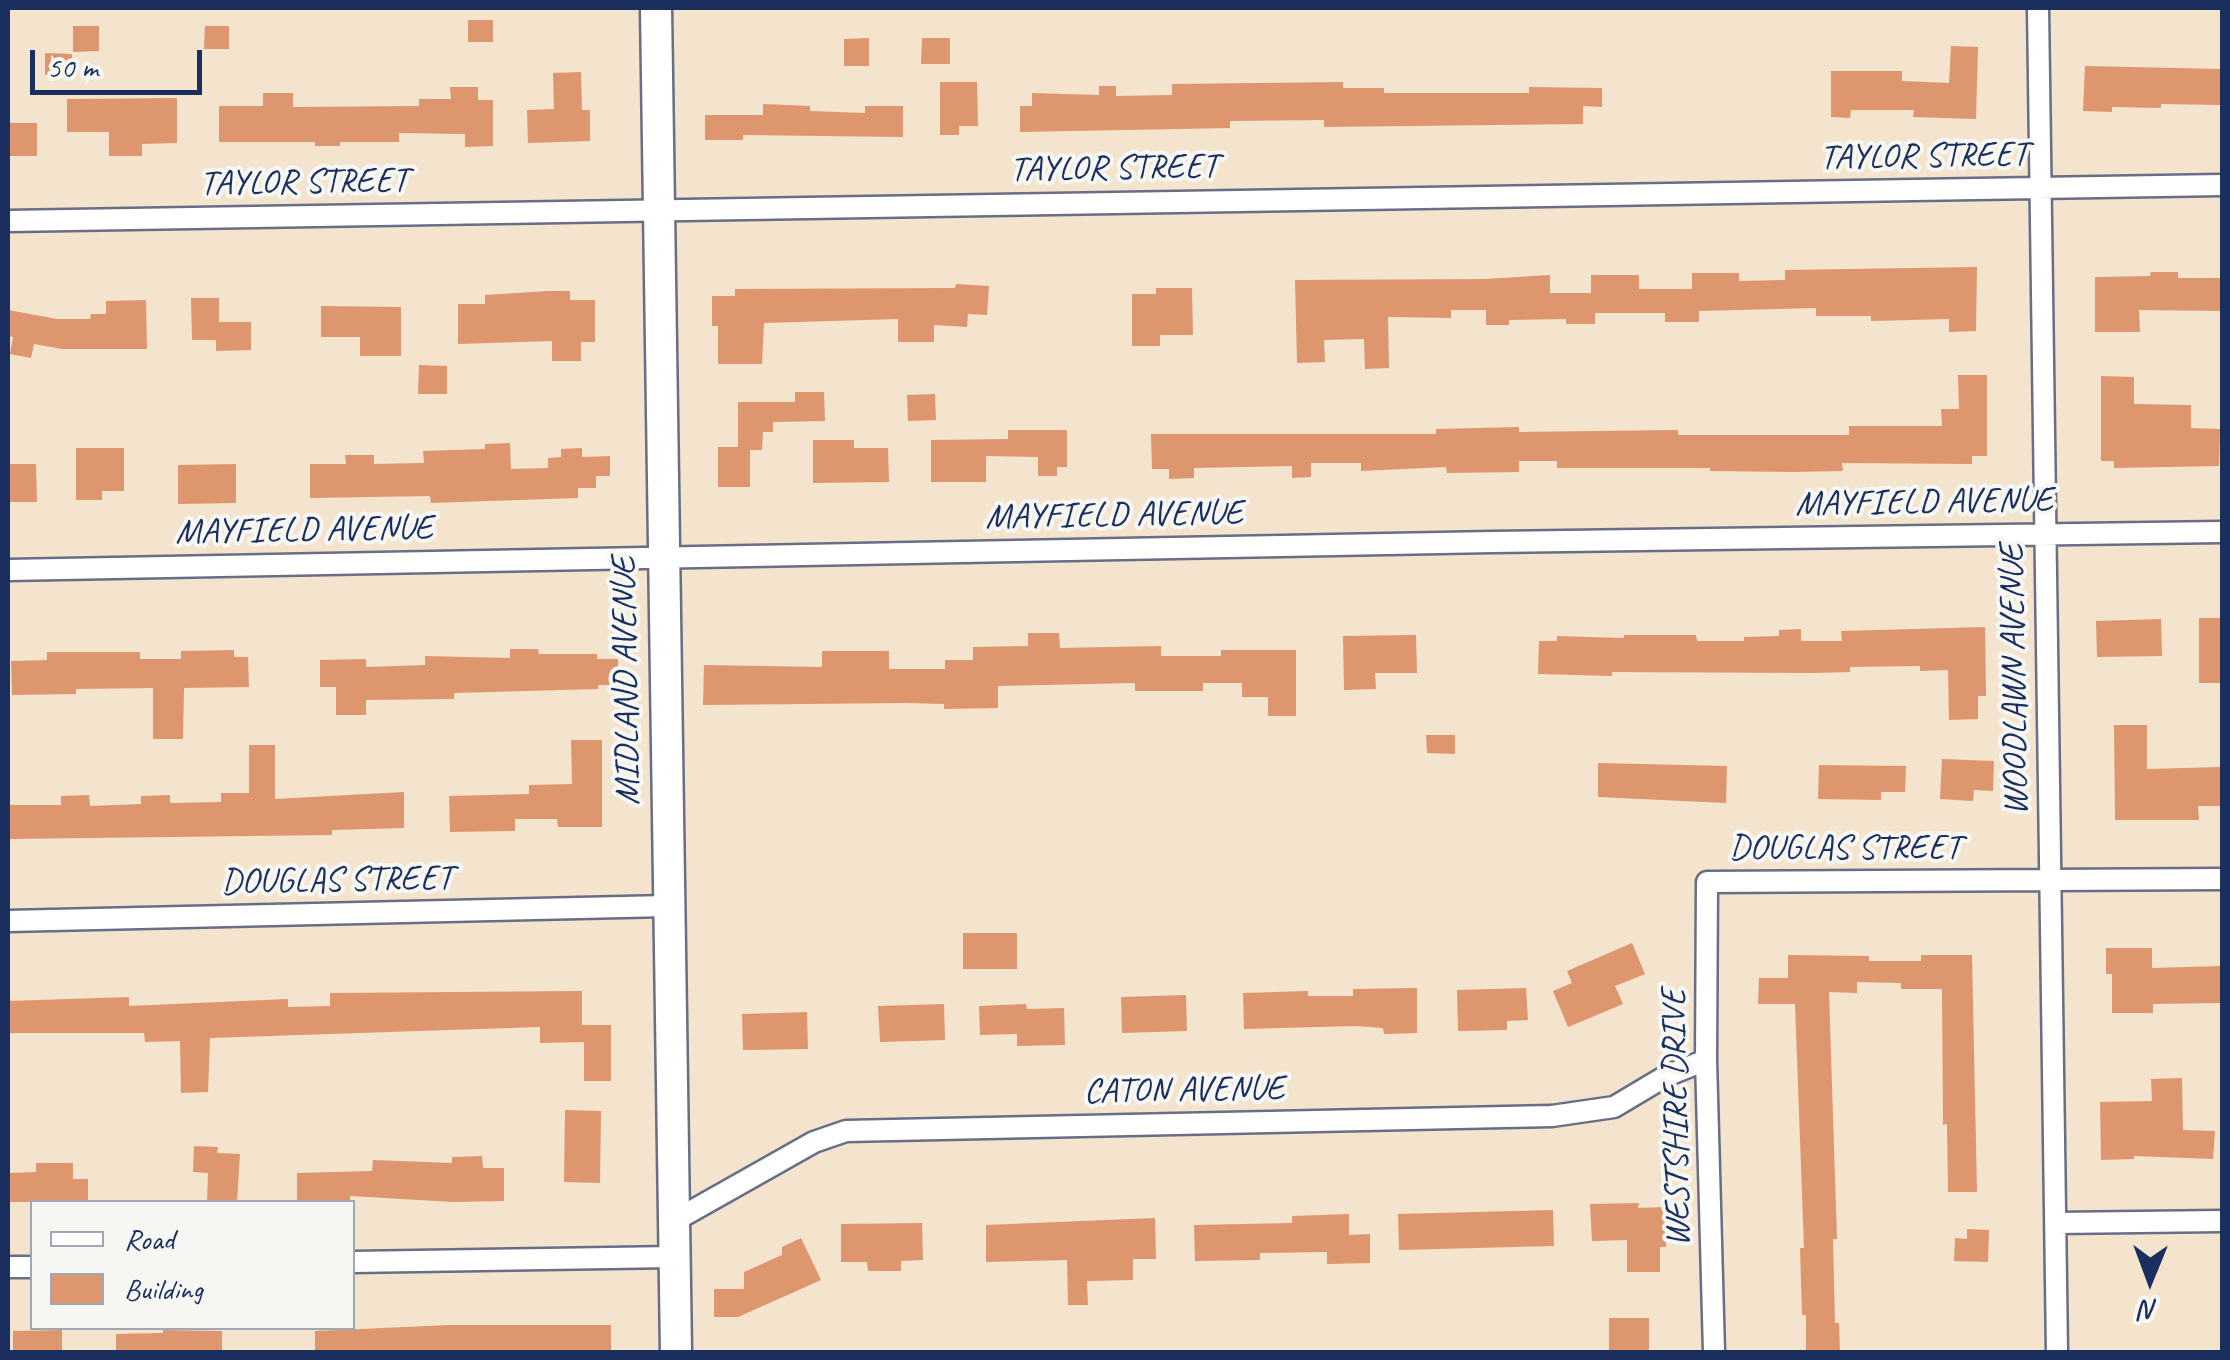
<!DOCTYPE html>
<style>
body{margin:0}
#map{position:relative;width:2230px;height:1360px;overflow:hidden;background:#f4e3cd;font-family:Caveat,sans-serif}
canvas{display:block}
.frame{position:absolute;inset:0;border:10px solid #1b2f5e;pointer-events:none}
.legend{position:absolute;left:30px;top:1200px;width:325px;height:130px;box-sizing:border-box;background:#f6f6f2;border:2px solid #9ea6b7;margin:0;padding:12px 18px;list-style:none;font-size:30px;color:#1b2f5e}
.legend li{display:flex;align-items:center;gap:20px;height:50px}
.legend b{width:50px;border:2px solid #9ea6b7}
.north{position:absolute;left:2100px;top:1230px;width:100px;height:100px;-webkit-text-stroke:8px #f6f6f2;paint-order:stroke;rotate:181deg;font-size:28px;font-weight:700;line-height:40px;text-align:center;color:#1b2f5e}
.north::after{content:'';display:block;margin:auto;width:35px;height:45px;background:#1b2f5e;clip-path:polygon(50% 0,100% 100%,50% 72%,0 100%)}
.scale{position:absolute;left:30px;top:50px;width:172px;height:45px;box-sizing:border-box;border:5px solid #1b2f5e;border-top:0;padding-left:12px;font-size:30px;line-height:35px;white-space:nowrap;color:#1b2f5e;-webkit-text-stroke:8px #f6f6f2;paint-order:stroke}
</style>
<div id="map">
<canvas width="2230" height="1360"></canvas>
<div class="frame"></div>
<ul class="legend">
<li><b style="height:12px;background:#fff"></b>Road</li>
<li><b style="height:28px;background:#dd966e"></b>Building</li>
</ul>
<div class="north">N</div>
<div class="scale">50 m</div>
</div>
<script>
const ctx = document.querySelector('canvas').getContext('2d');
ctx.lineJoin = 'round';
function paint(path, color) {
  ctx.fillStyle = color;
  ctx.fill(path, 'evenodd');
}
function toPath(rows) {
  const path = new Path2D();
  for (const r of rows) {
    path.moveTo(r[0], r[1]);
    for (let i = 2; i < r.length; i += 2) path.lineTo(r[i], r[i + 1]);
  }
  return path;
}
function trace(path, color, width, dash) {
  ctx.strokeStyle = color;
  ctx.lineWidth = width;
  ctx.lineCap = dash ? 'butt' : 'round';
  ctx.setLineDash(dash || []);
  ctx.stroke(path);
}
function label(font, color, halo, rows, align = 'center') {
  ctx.font = font + ' Caveat,sans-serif';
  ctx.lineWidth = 8;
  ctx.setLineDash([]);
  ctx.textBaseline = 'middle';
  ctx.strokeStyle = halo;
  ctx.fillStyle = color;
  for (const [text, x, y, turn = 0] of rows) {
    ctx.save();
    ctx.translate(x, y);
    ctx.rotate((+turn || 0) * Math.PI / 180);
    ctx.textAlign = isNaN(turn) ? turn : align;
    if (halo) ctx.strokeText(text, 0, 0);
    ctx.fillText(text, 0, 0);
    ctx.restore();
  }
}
paint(toPath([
 [468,20,493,20,493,42,468,42],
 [73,26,99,26,99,51,73,52],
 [205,26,229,26,229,49,204,49],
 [869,38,869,66,844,66,844,39],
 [922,38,950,38,950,64,921,64],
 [1951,46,1978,47,1976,119,1913,117,1914,110,1851,110,1850,118,1831,117,1831,71,1902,71,1902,81,1949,83],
 [45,53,72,54,72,75,45,75],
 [2085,66,2222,69,2222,105,2161,104,2161,108,2112,107,2112,112,2083,111],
 [581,72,582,110,590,110,590,141,528,143,527,110,554,109,553,73],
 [940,82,977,82,978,126,959,126,959,135,940,135],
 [1343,82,1343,88,1384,88,1384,93,1529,93,1529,87,1602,88,1602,107,1583,106,1583,124,1324,127,1324,120,1230,121,1230,128,1020,132,1020,106,1032,106,1032,93,1099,95,1099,86,1116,86,1116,96,1172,95,1172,84],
 [450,87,478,87,478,100,493,100,493,146,465,147,465,134,399,133,399,142,340,142,340,146,315,146,315,142,219,142,219,106,263,106,263,93,293,93,293,107,419,106,419,99,451,99],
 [177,98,177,143,142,144,142,156,109,156,109,132,67,132,67,99],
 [763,104,810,106,810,111,865,113,865,106,903,106,903,137,743,135,743,140,705,140,705,115,763,115],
 [8,123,37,123,37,156,8,156],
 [1977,267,1976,331,1949,332,1949,319,1871,321,1871,316,1816,316,1816,308,1699,311,1699,322,1665,322,1665,313,1595,313,1595,324,1566,324,1566,319,1509,320,1509,325,1486,325,1486,310,1451,310,1451,318,1388,317,1389,368,1365,369,1364,339,1324,340,1325,362,1297,363,1295,280,1485,279,1550,275,1550,293,1591,293,1591,275,1639,275,1639,289,1692,289,1692,273,1739,273,1739,281,1785,280,1785,270],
 [2151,272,2178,272,2178,278,2222,278,2222,311,2139,310,2140,332,2095,332,2095,277,2150,276],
 [956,284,989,286,987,315,968,314,967,327,934,325,934,342,898,342,898,319,764,323,762,364,718,364,718,326,712,326,712,296,735,296,735,289,955,288],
 [1156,288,1192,288,1193,335,1160,335,1160,346,1132,346,1132,294,1156,294],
 [548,291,570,291,570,300,595,300,595,342,581,342,581,361,552,361,552,341,458,344,458,304,485,304,485,295],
 [191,298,219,298,219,322,251,322,251,350,216,351,216,340,192,340],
 [146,300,147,349,62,349,34,344,31,358,10,354,13,337,8,336,8,310,57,319,90,319,91,314,106,314,106,301],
 [321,306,401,307,401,356,360,356,360,337,321,337],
 [419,365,447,366,447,394,418,394],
 [1958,375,1987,375,1987,456,1972,456,1972,464,1842,463,1843,471,1793,472,1710,471,1710,468,1557,468,1557,461,1519,461,1519,472,1447,473,1446,467,1361,471,1361,463,1311,463,1311,477,1292,478,1292,466,1194,468,1194,478,1169,479,1169,469,1152,469,1151,434,1436,434,1436,429,1519,427,1519,432,1678,430,1678,435,1849,435,1849,426,1942,426,1941,409,1959,409],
 [2101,376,2134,377,2134,404,2191,405,2191,428,2220,429,2219,466,2114,468,2114,461,2101,461],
 [795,392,824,392,825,421,773,422,773,432,763,432,762,450,750,450,750,487,718,487,718,447,738,447,738,402,795,402],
 [935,394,936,420,908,421,907,395],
 [1008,430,1067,430,1067,467,1057,467,1057,476,1038,476,1038,457,986,456,986,482,931,482,931,440,1008,439],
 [813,440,854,440,854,448,888,448,889,482,813,483],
 [510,443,511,469,548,468,548,458,561,457,561,449,582,448,582,457,610,456,610,476,596,476,596,488,578,488,578,498,431,503,430,496,310,498,310,464,346,464,345,455,374,455,374,464,424,463,423,451,485,449,485,444],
 [76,448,124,448,124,491,102,491,102,500,76,500],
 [8,464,36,464,37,502,8,502],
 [236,464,236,503,178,504,178,465],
 [2199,618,2222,618,2222,683,2199,683],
 [2161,619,2162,656,2097,657,2096,621],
 [1985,627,1986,696,1978,696,1978,719,1949,720,1948,670,1920,671,1920,666,1850,667,1850,672,1813,673,1612,672,1612,676,1538,674,1539,641,1557,641,1557,636,1624,638,1624,635,1696,635,1697,641,1744,641,1744,637,1779,636,1779,630,1801,629,1801,641,1842,641,1841,631],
 [1028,633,1059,633,1060,648,1161,646,1161,656,1221,656,1221,650,1296,650,1296,716,1268,716,1268,697,1242,697,1242,683,1203,683,1203,691,1135,691,1135,683,998,686,998,708,944,709,944,704,906,703,703,705,704,665,822,667,822,651,889,651,889,669,945,669,945,660,973,660,973,647,1028,646],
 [1416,635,1417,673,1375,673,1376,689,1344,690,1343,636],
 [510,649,538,649,539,654,597,654,597,659,618,659,618,685,598,685,598,689,454,693,454,699,366,700,366,715,336,715,336,687,320,687,320,660,366,659,366,667,425,665,425,656,510,658],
 [234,650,234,657,248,657,249,687,184,688,183,739,153,739,153,688,76,689,76,694,12,695,11,661,47,660,47,652,140,652,140,659,181,659,181,651],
 [2114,725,2147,725,2147,769,2222,767,2222,806,2198,806,2199,820,2115,820],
 [1426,735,1455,735,1455,754,1427,753],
 [571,740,602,740,602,827,558,827,557,819,515,819,515,831,450,832,449,796,529,794,529,785,572,784],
 [249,745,275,745,275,799,404,792,404,828,332,830,332,835,8,839,8,805,61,805,61,796,89,795,90,806,141,804,141,796,170,795,170,803,221,802,221,793,249,793],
 [1942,759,1994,761,1993,791,1974,790,1973,801,1940,799],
 [1598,763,1727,766,1726,803,1598,797],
 [1819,765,1906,766,1905,792,1881,792,1881,800,1818,799],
 [963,933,1017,933,1017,969,963,969],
 [1632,943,1645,974,1615,986,1623,1004,1568,1027,1553,991,1572,983,1567,971],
 [2106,948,2152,948,2152,968,2222,966,2222,1003,2153,1004,2153,1013,2112,1013,2112,974,2106,974],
 [1788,955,1869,956,1869,961,1921,961,1921,955,1972,955,1977,1192,1948,1192,1947,1124,1943,1125,1942,989,1901,989,1901,983,1857,982,1857,993,1829,992,1837,1239,1833,1239,1835,1323,1839,1323,1840,1352,1806,1352,1806,1315,1802,1315,1800,1248,1804,1248,1795,1004,1758,1004,1759,978,1788,978],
 [1417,988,1417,1033,1384,1034,1383,1028,1355,1026,1244,1029,1243,993,1308,991,1308,996,1353,996,1353,989],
 [1526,988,1528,1020,1507,1021,1507,1030,1458,1031,1457,990],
 [582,991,582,1025,611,1025,611,1081,584,1081,584,1042,540,1043,540,1027,210,1038,208,1092,181,1093,180,1041,145,1042,144,1033,8,1033,8,1001,129,997,129,1006,288,999,288,1007,330,1006,330,993],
 [1186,995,1187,1031,1122,1033,1121,997],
 [944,1004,945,1040,880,1042,878,1006],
 [1026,1004,1027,1009,1064,1008,1065,1045,1017,1046,1017,1034,980,1035,979,1006],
 [807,1012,808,1049,743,1050,742,1014],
 [2182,1078,2183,1130,2215,1131,2213,1159,2134,1156,2134,1159,2101,1160,2100,1102,2152,1101,2151,1079],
 [565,1110,601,1111,600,1183,564,1182],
 [194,1146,218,1147,217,1153,240,1154,237,1202,207,1202,208,1173,193,1172],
 [482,1156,483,1168,504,1168,504,1201,453,1202,350,1196,350,1202,297,1202,297,1173,372,1171,373,1160,452,1163,452,1157],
 [36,1163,73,1163,73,1179,88,1179,88,1202,8,1202,8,1173,36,1172],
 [1639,1203,1638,1208,1665,1207,1666,1247,1660,1247,1660,1272,1627,1272,1627,1240,1592,1241,1590,1204],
 [1553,1210,1554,1246,1399,1250,1398,1214],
 [1349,1214,1349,1235,1370,1234,1370,1263,1327,1264,1327,1252,1260,1253,1260,1260,1195,1261,1194,1225,1292,1223,1292,1216],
 [1155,1218,1156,1259,1133,1259,1133,1280,1087,1281,1088,1305,1068,1305,1067,1260,986,1262,986,1225],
 [922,1223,923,1260,901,1261,901,1271,868,1271,867,1262,841,1262,841,1224],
 [1967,1229,1989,1230,1988,1262,1954,1261,1955,1238,1967,1239],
 [801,1238,821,1280,738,1317,714,1317,714,1289,744,1289,744,1272,782,1255,782,1247],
 [1609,1318,1649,1318,1649,1352,1609,1352],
 [450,1325,611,1325,611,1352,315,1352,315,1331],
 [62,1330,62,1352,13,1352,13,1331],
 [163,1330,222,1331,222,1352,116,1352,116,1334,163,1333]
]), '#dd966e');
const minor = toPath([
 [2038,8,2057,1352],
 [8,221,2222,185],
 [8,570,1493,542,2222,532],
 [8,921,667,906],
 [674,1221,814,1142,846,1131,1552,1116,1614,1107,1666,1076,1706,1060],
 [2056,1223,2222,1221],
 [352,1262,674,1257],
 [8,1267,32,1267],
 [1714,1352,1706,1060,1707,882,2222,879]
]);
const secondary = toPath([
 [656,8,676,1352]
]);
trace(minor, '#676e85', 25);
trace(secondary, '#676e85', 35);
trace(minor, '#fff', 20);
trace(secondary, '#fff', 30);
label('35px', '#1b2f5e', '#f6f6f2', [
 ["TAYLOR STREET",1924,157,-1],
 ["TAYLOR STREET",1114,169,-1],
 ["TAYLOR STREET",304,183,-1],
 ["MAYFIELD AVENUE",1924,503,-1],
 ["MAYFIELD AVENUE",1114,516,-1],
 ["MAYFIELD AVENUE",304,531,-1],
 ["WOODLAWN AVENUE",2015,680,-91],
 ["MIDLAND AVENUE",627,681,-91],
 ["DOUGLAS STREET",1845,849],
 ["DOUGLAS STREET",337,881,-1],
 ["CATON AVENUE",1184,1091,-1],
 ["WESTSHIRE DRIVE",1677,1118,-91]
]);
</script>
